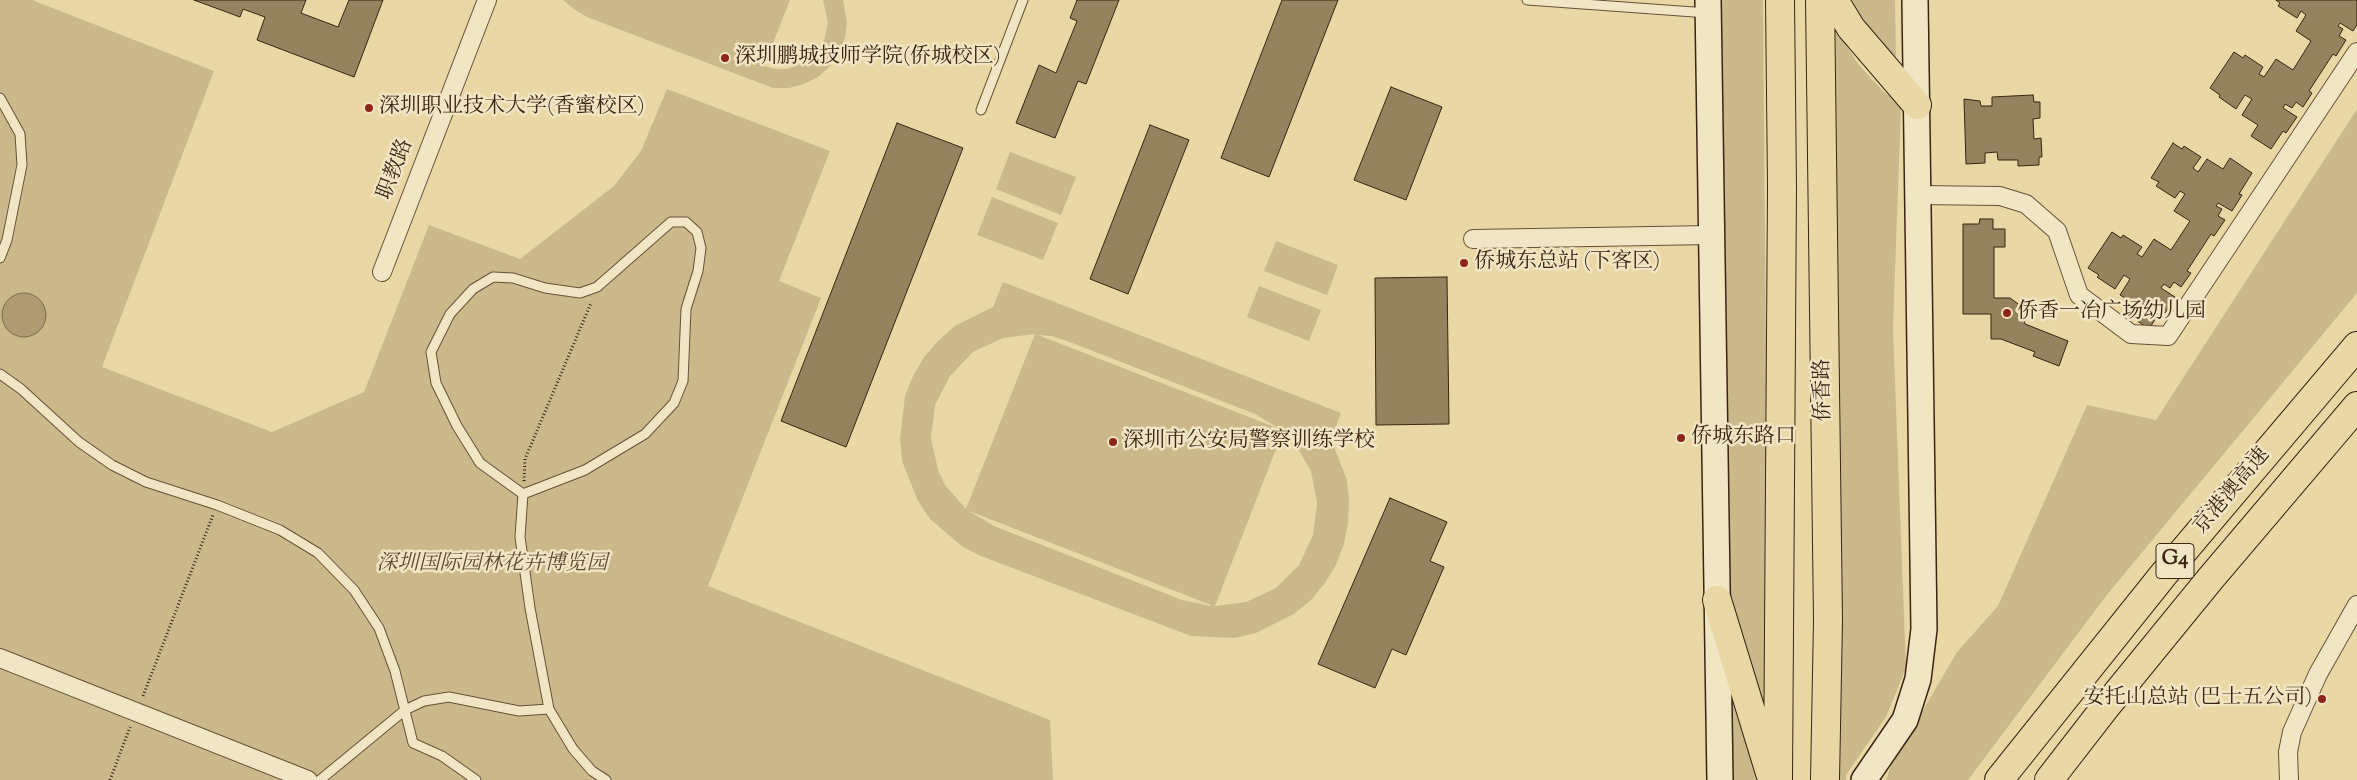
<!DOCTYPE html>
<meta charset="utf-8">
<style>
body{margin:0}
canvas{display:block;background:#e9d8a5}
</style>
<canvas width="2357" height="780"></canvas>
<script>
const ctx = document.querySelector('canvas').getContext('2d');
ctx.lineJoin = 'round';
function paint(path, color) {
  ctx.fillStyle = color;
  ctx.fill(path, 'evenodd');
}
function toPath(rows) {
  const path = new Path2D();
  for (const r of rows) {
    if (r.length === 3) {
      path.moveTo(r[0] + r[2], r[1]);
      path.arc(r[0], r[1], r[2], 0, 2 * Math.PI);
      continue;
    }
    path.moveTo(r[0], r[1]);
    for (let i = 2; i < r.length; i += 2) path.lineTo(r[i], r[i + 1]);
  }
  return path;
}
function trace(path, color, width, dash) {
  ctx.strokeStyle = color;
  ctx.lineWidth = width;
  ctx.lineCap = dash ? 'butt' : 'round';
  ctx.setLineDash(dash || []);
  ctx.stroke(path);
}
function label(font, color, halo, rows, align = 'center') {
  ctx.font = font + ' "Sorts Mill Goudy","Noto Serif SC",serif';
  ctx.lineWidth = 5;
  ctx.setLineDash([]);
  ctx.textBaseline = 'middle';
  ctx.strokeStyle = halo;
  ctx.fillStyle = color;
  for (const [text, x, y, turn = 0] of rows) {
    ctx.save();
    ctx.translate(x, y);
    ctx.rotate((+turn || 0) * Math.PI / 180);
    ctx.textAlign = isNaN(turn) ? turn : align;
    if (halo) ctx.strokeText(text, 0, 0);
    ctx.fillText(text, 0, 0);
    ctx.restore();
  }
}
paint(toPath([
 [0,0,32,0,214,71,102,367,272,432,364,392,429,225,520,259,614,186,641,151,667,89,830,151,779,281,821,298,708,586,1050,720,1053,780,0,780],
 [563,0,790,0,764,66,775,69,787,69,808,61,823,45,828,23,823,0,843,0,847,23,845,38,839,53,830,66,818,77,804,84,789,88,773,88,587,17,575,10],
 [1716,0,1763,0,1769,727,1717,592],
 [1849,0,1895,0,1896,61,1858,21],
 [1832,17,1839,34,1858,64,1884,92,1901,104,1893,329,1906,668,1886,717,1846,775,1846,780,1837,780],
 [2357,109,2357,293,2106,596,1968,780,1886,780,1891,765,1957,652,1998,606,2087,405,2156,420],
 [1010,152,1076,177,1061,215,996,189],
 [992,197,1058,223,1043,260,977,235],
 [1276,241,1338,265,1327,295,1264,271],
 [1003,282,1341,413,1331,439,1347,480,1349,501,1348,523,1344,544,1336,565,1325,583,1311,600,1294,614,1256,633,1234,638,1191,636,981,556,963,547,930,519,918,501,902,461,900,439,905,396,913,376,924,357,938,341,955,326,993,307],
 [1035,334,966,509,945,485,938,470,931,438,935,405,950,376,973,352,1003,338],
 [1038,335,1051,336,1067,341,1255,414,1280,429],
 [1283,431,1294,442,1311,471,1317,503,1313,535,1299,565,1276,588,1246,602,1215,606],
 [969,511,1211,605,1211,606,1182,600,994,526],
 [1259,286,1321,310,1309,341,1247,317],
 [1733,688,1760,780,1725,780,1725,690]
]), '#cbb98c');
const water = toPath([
 [24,315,22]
]);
paint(water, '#ae9b73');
trace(water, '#806b4d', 1);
const building = toPath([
 [194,0,306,0,301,13,338,27,349,0,383,0,354,77,257,40,265,17,243,9,240,17,194,0],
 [1077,0,1119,0,1086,84,1078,81,1055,138,1016,123,1039,65,1056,73,1077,21,1070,18,1077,0],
 [1282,0,1338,0,1269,177,1221,158,1282,0],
 [2276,0,2357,0,2357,25,2353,31,2340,23,2338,26,2343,29,2339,36,2346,40,2336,56,2333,54,2309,91,2312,93,2303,107,2296,102,2292,108,2285,104,2283,108,2297,117,2286,133,2283,131,2271,149,2251,136,2258,125,2242,115,2252,99,2245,95,2236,109,2219,97,2220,95,2210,88,2234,52,2243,58,2245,55,2263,67,2259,74,2264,77,2276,59,2293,70,2311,41,2296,31,2306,15,2301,11,2297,18,2278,6,2280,3,2276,0],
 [1391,87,1442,107,1406,200,1354,180,1391,87],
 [2033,95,2034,102,2040,102,2040,118,2033,119,2034,139,2041,138,2042,157,2039,157,2039,165,2018,166,2018,160,1998,160,1997,152,1985,153,1985,163,1966,164,1964,99,1980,101,1981,106,1992,106,1992,97,2033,95],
 [897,123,963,148,846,447,781,421,897,123],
 [1150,125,1189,140,1128,294,1090,279,1150,125],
 [2173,143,2182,149,2184,146,2201,157,2193,168,2198,172,2207,159,2223,169,2230,158,2252,173,2239,194,2242,195,2232,211,2218,203,2216,206,2222,209,2218,216,2225,220,2214,236,2211,234,2187,271,2191,273,2181,287,2174,282,2170,288,2164,284,2161,288,2175,297,2165,313,2161,310,2149,329,2130,316,2137,305,2120,295,2130,279,2124,275,2115,289,2097,277,2099,275,2088,268,2112,232,2121,238,2123,235,2142,247,2137,254,2142,257,2154,239,2171,250,2190,221,2174,211,2185,194,2180,191,2175,198,2156,186,2159,182,2151,178,2173,143],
 [1980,219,1993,219,1993,229,2005,229,2005,247,1994,247,1994,298,2010,298,2021,306,2025,324,2068,341,2059,366,2033,356,2035,352,2001,339,1991,339,1991,314,1963,314,1963,224,1979,224,1980,219],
 [1447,277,1449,424,1376,425,1375,278,1447,277],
 [1390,498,1447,522,1430,561,1444,567,1406,655,1392,649,1375,688,1318,664,1390,498]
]);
paint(building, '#95825f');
trace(building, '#3b2413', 1);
const lane = toPath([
 [1527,0,1708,13],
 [0,98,20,134,22,165,7,240,0,258],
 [981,110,1023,0],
 [671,222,686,222,697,232,701,248,698,271,686,309,683,381,674,403,645,434,585,470,523,494,480,463,457,426,436,383,431,352,450,314,473,289,493,277,513,278,545,288,580,293,597,287,671,222],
 [0,374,21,389,79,442,112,465,146,482,217,505,280,530,318,553,354,590,379,628,395,671,413,743,442,756,476,780],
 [523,494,520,537,530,608,549,709,573,749,592,771,606,780],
 [320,780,405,710,424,701,449,697,519,711,549,709]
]);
const street = toPath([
 [1918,195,2000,196,2026,204,2057,231,2079,295,2131,334,2168,336,2357,52],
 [1473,239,1711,235],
 [382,272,487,0],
 [0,658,308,780],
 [2289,780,2288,752,2292,732,2318,674,2357,605]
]);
const secondary = toPath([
 [1708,0,1720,780],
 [1864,780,1905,720,1918,679,1924,629,1915,0]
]);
const primary = toPath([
 [1820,0,1828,620,1825,780],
 [1834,0,1851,28,1917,105],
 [1717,600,1770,773],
 [1778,780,1782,187,1780,0]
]);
const highway = toPath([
 [1999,780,2164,574,2357,346],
 [2049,780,2104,709,2211,578,2357,406]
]);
trace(lane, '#665138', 11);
trace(street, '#665138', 20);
trace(secondary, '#3b2413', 28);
trace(primary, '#3b2413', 30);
trace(highway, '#3b2413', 30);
trace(toPath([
 [524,481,525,459,591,303],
 [143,696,213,515],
 [110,780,130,727]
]), '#3b2413', 3, [1, 2.5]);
trace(lane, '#f1e6c4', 9);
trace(street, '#f1e6c4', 18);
trace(secondary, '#f1e6c4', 25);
trace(primary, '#e9d8a5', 28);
trace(highway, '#e9d8a5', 28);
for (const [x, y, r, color] of [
 [725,58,5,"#8f2418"],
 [369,108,5,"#8f2418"],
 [1464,263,5,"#8f2418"],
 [2007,313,5,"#8f2418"],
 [1681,438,5,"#8f2418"],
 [1113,442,5,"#8f2418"],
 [2322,699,5,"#8f2418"]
]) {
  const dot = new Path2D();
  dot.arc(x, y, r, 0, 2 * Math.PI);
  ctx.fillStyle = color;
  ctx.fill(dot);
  trace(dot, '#f1e6c4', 2);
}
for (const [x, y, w] of [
 [2175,561,38]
]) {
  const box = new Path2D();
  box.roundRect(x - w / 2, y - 17.5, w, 35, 4);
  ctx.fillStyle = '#f1e6c4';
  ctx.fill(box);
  trace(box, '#3b2413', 1);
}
label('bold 20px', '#3b2413', null, [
 ["G4",2175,561]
]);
label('21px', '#3b2413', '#f1e6c4', [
 ["深圳鹏城技师学院(侨城校区)",735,58],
 ["深圳职业技术大学(香蜜校区)",379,108],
 ["侨城东总站 (下客区)",1474,263],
 ["侨香一冶广场幼儿园",2017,313],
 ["侨城东路口",1691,438],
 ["深圳市公安局警察训练学校",1123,442],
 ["安托山总站 (巴士五公司)",2312,699,"right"]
], 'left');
label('21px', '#3b2413', '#f1e6c4', [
 ["职教路",397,170,-69],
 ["侨香路",1825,390,-91],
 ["京港澳高速",2233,492,-50]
]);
label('italic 21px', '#5f4931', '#f1e6c4', [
 ["深圳国际园林花卉博览园",492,565]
]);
</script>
